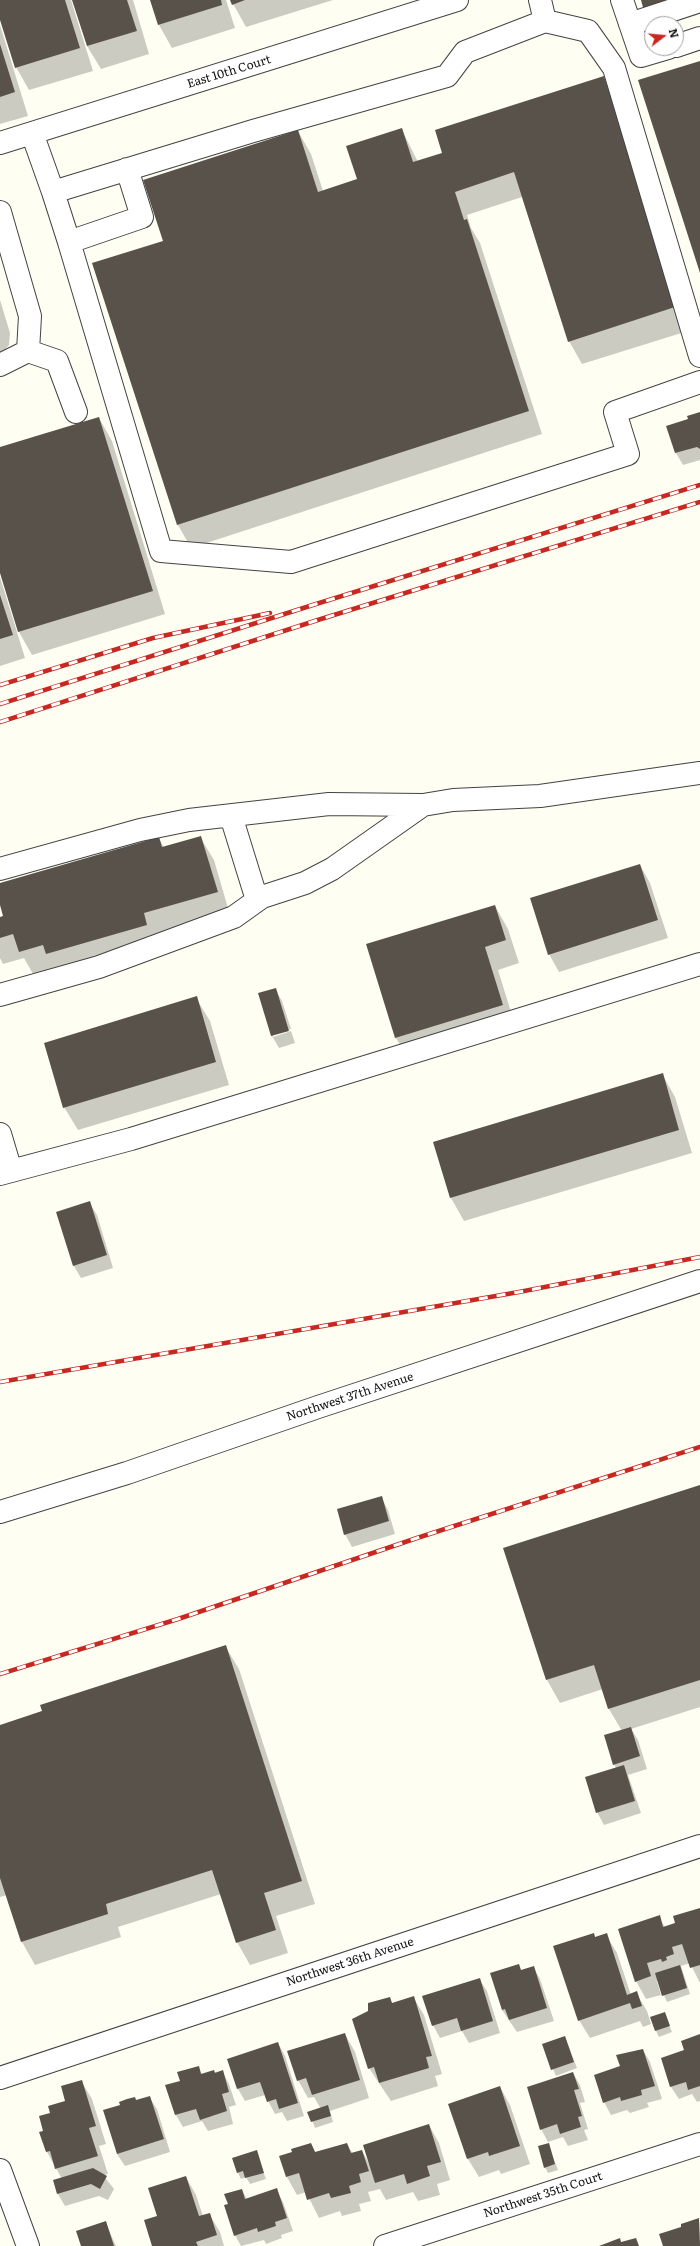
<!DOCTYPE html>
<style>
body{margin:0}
#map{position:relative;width:700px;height:2246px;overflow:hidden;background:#fffef2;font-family:Literata,serif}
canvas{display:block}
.north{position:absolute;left:644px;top:16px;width:40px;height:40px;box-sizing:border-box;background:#fff;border:1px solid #9f9f9f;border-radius:50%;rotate:74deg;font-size:11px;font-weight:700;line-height:16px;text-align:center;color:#101010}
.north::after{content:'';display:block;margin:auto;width:14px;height:18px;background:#c72821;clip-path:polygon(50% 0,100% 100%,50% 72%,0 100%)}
</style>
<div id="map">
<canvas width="700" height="2246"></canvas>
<div class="north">N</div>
</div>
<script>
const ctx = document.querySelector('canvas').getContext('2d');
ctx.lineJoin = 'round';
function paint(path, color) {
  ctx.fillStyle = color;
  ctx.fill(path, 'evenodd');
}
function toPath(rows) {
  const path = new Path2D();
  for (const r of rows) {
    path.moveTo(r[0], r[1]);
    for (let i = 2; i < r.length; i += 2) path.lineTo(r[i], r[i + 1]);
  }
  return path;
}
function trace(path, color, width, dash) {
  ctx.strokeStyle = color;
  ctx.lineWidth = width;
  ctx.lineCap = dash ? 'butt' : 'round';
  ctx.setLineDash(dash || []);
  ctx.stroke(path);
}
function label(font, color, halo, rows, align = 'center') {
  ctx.font = font + ' Literata,serif';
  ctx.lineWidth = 4;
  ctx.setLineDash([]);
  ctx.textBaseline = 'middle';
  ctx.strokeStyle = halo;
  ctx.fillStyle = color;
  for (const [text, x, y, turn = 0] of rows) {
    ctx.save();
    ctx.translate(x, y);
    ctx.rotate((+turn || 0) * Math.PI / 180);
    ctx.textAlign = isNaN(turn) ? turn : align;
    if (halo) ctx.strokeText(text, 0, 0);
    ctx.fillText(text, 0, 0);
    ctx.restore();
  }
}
paint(toPath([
 [0,0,71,0,93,71,29,90,16,67,0,17],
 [73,0,133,0,149,54,101,69,87,46],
 [151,0,226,0,235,28,172,48,159,25],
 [231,0,333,0,246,27],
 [0,25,28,116,0,124],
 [603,77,616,100,691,330,582,364,569,341,522,197,467,215,471,228,480,243,542,434,191,548,178,525,164,241,298,131,311,154,323,191,358,180,402,130,418,162,444,154],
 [0,300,10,333,9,345,0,355],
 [700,413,700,460,683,465,676,453,668,427,689,420],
 [99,418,112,441,165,614,32,655,19,632,0,570,0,448],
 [0,577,25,658,0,666],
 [200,837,214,860,230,915,160,948,33,974,24,958,3,964,0,958,0,918,5,917,0,901,0,885,159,838,164,848],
 [640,865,650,883,668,938,559,972,549,954],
 [495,906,508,929,519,963,498,970,516,1028,410,1061,396,1038,368,945],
 [275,989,282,1001,291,1029,273,1034,273,1037,291,1031,295,1043,279,1048,272,1036,259,994],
 [196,998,210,1021,229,1085,78,1130,64,1107],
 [662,1074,675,1097,692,1153,464,1221,451,1198,434,1142],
 [89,1202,97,1215,113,1268,81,1278,74,1266,57,1213],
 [700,1486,700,1707,631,1729,638,1740,647,1769,628,1775,641,1813,604,1825,597,1812,616,1768,614,1764,622,1731,609,1709,603,1689,560,1703,547,1680],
 [381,1497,388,1510,395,1534,352,1547,345,1534],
 [225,1646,239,1669,315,1904,276,1916,288,1953,250,1965,237,1942,221,1894,118,1927,121,1937,35,1965,22,1942,7,1895,0,1897,0,1726],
 [700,1909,700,1983,690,1963,681,1966,690,1994,667,2002,658,1981,657,1981,661,1995,646,1999,636,1981,659,1917,665,1927,677,1924],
 [593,1934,596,1938,606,1935,617,1953,631,1995,636,1993,647,2011,651,2024,643,2027,640,2021,590,2038,579,2020],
 [518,1965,521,1971,533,1967,540,1979,554,2021,517,2032,502,2010],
 [479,1979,487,1991,500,2033,469,2043,462,2031,440,2038,433,2025],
 [413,1997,424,2015,442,2074,435,2076,438,2086,391,2101,369,2068,369,2012,389,1998,393,2004],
 [664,2014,672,2032,659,2037,656,2031],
 [345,2034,355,2052,369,2098,330,2111,333,2122,315,2128,309,2112,321,2109,314,2097,308,2098,298,2080],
 [700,2035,700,2101,697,2102,692,2094,679,2099,671,2087,662,2058,685,2051],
 [565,2037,577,2068,556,2076,543,2045],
 [278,2043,285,2056,304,2116,287,2121,282,2112,275,2114,265,2095,245,2101,238,2089],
 [643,2050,650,2062,662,2099,647,2103,649,2107,630,2113,627,2110,611,2115,604,2102,621,2067],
 [198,2067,202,2074,222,2071,229,2084,236,2105,229,2107,233,2124,208,2131,202,2121,183,2127,176,2115,181,2081],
 [573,2073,580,2085,585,2102,580,2103,588,2129,584,2130,588,2140,568,2146,563,2137,548,2142,541,2129],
 [81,2081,92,2099,106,2144,99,2146,108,2174,103,2175,114,2189,108,2200,99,2196,65,2206,58,2194,62,2179,47,2152,41,2132,44,2131,52,2113,67,2102],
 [500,2087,510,2105,530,2164,501,2174,499,2170,479,2177,468,2159,450,2104],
 [149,2097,157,2109,170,2152,125,2166,117,2154],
 [429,2125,439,2143,450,2180,437,2184,440,2195,418,2201,413,2192,386,2200,380,2189,368,2192,371,2201,359,2204,361,2211,342,2216,340,2211,319,2218,306,2192,297,2195,287,2177,281,2157,311,2144,316,2153,347,2144,353,2154,362,2151,370,2165],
 [548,2144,558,2170,548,2173,545,2167],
 [256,2152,266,2179,250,2184,246,2177,241,2179,238,2173],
 [186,2177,196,2195,203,2216,209,2214,220,2232,224,2246,153,2246,159,2216],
 [242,2190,247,2199,276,2190,283,2202,293,2231,281,2235,282,2238,266,2244,264,2240,241,2246,235,2235,229,2205],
 [699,2220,700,2246,664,2246,683,2228],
 [105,2222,116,2246,82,2246]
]), '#0003');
paint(toPath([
 [0,0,65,0,80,48,15,68,0,20],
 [72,0,127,0,137,31,87,46],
 [150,0,221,0,222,5,158,25],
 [230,0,245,0,232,5],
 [641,0,679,0,644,11],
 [0,44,15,92,0,97],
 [700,61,700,273,638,80],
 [604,76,678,306,568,342,514,172,455,192,464,220,467,219,529,411,177,525,92,263,163,241,143,180,298,130,318,192,357,179,346,146,402,128,413,162,442,153,435,130],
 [700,412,700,449,697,447,675,453,666,426,688,419,687,416],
 [99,417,153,591,18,632,0,573,0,447],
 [0,595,13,635,0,639],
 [201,836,218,892,144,913,147,925,46,954,43,945,19,952,13,934,0,938,0,917,3,916,0,905,0,883,159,837,162,847],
 [640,864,658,920,548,955,530,898],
 [495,905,506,940,485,947,503,1005,395,1038,366,944],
 [276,988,289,1031,271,1036,258,993],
 [197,996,216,1062,63,1108,44,1043],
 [663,1073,679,1130,450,1198,433,1142],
 [90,1201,107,1255,73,1266,56,1212],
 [700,1485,700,1680,608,1709,594,1665,546,1680,503,1548],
 [382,1496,389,1521,344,1535,337,1509],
 [226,1645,302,1881,264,1893,276,1930,236,1943,212,1870,106,1904,108,1914,21,1942,0,1878,0,1725,42,1711,40,1705],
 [631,1727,640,1756,613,1765,604,1735],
 [624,1765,635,1801,596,1813,585,1777],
 [700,1908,700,1965,690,1968,682,1944,672,1947,674,1954,666,1957,667,1960,662,1962,661,1959,647,1963,651,1976,635,1982,618,1929,660,1915,663,1927,675,1923,673,1916],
 [594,1933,595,1937,607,1933,627,1995,637,1991,642,2006,632,2009,630,2003,578,2021,553,1946],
 [519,1964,521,1970,534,1966,547,2008,509,2020,505,2009,502,2010,490,1973],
 [680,1965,687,1988,662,1996,655,1973],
 [480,1978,493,2021,461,2031,457,2018,432,2026,422,1996],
 [414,1996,432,2056,426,2057,429,2068,379,2083,374,2067,368,2069,352,2019,368,2011,368,2003,390,1997,392,2003],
 [665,2012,670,2026,655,2031,650,2017],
 [345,2033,360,2080,312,2095,306,2078,297,2081,287,2051],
 [700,2034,700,2086,688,2090,686,2082,670,2087,661,2058,684,2050,681,2041],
 [565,2036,574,2062,551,2070,542,2044],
 [278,2042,298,2103,279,2109,276,2099,267,2102,260,2082,237,2089,227,2059],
 [643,2049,655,2086,641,2090,642,2095,621,2101,620,2097,603,2103,594,2075,620,2066,616,2055],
 [199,2066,201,2074,214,2070,215,2073,223,2070,229,2092,222,2094,227,2111,200,2120,196,2109,175,2115,165,2085,180,2081,177,2072],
 [573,2072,579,2089,574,2090,582,2116,578,2117,581,2127,560,2134,557,2124,540,2130,527,2087],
 [82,2080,96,2126,89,2128,98,2156,55,2169,50,2151,46,2152,39,2132,43,2131,39,2116,50,2113,48,2106,65,2101,61,2086],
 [500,2086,520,2146,489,2156,488,2152,467,2159,448,2104],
 [150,2096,164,2139,117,2154,103,2110,120,2105,119,2102,127,2099,135,2097,136,2100],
 [328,2105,331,2116,311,2122,307,2112],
 [429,2124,441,2162,427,2166,430,2176,407,2184,404,2174,375,2183,363,2145],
 [311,2143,315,2152,347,2143,351,2153,362,2150,369,2171,359,2174,361,2182,349,2186,351,2193,331,2198,329,2193,307,2200,299,2173,286,2177,279,2156,292,2152,291,2149],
 [549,2143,555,2164,544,2168,538,2146],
 [257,2150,264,2173,245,2178,243,2171,237,2173,232,2158],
 [93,2168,107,2176,100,2189,91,2184,57,2194,53,2180],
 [186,2176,199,2216,210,2213,217,2235,196,2242,198,2246,152,2246,144,2220,157,2216,148,2188],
 [277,2188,287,2218,275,2222,276,2226,258,2232,257,2228,234,2236,224,2205,228,2204,224,2194,242,2189,245,2199],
 [699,2218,700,2246,663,2246,659,2234,681,2227,681,2224],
 [106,2221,114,2246,81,2246,76,2231],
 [620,2238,621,2242,636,2238,639,2246,599,2246]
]), '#59524b');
const minor = toPath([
 [622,0,641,56,668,48],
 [545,21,588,31,614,68,700,356],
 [630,24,700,1],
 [676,46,700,38],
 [32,133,53,192,253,131,447,76,465,52,545,21,540,0],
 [0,143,457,0],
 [53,192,69,242,142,217,127,169],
 [0,212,30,316,28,351,0,365],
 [69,242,161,551,291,562,628,454,615,412,700,382],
 [28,351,57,361,76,412],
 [231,816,257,900],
 [0,869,140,830,189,820,329,804,423,805,453,800,540,796,700,773],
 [0,995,99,967,234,917,262,897,305,883,332,869,423,805],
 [0,1134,11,1171],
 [0,1174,131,1139,700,964],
 [0,1512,127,1473,318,1407,700,1281],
 [0,2078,700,1846],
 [0,2170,28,2246],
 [385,2246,700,2144]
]);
trace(minor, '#434343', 24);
trace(minor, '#fff', 22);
const rail = toPath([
 [0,685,153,638,270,613],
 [0,704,316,604,700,485],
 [0,722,321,619,700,502],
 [0,1382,519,1292,700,1257],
 [0,1674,178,1619,417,1538,700,1447]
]);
trace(rail, '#c72821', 4.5);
trace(rail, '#fff', 3, [9]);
label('12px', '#101010', '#fff', [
 ["East 10th Court",229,72,-17],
 ["Northwest 37th Avenue",350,1397,-18],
 ["Northwest 36th Avenue",350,1962,-18],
 ["Northwest 35th Court",543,2195,-18]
]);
</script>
